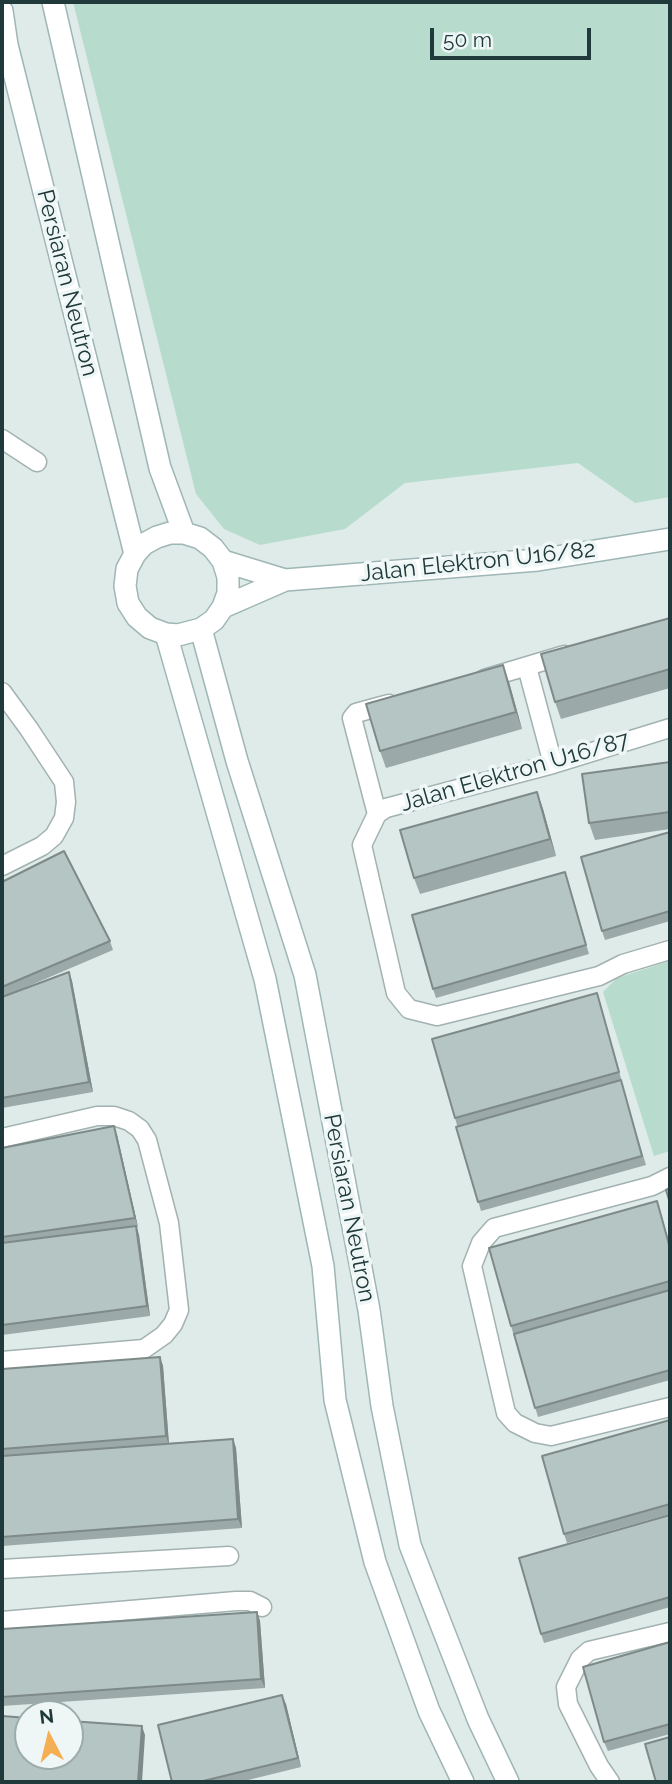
<!DOCTYPE html>
<style>
body{margin:0}
#map{position:relative;width:672px;height:1784px;overflow:hidden;background:#dfebe9;font-family:Raleway,sans-serif}
canvas{display:block}
.frame{position:absolute;inset:0;border:4px solid #20393b;pointer-events:none}
.north{position:absolute;left:14px;top:1700px;width:70px;height:70px;box-sizing:border-box;background:#eff7f6;border:2px solid #9cabab;border-radius:50%;rotate:353deg;font-size:19px;font-weight:700;line-height:28px;text-align:center;color:#20393b}
.north::after{content:'';display:block;margin:auto;width:24px;height:32px;background:#f4ae54;clip-path:polygon(50% 0,100% 100%,50% 72%,0 100%)}
.scale{position:absolute;left:430px;top:28px;width:161px;height:32px;box-sizing:border-box;border:4px solid #20393b;border-top:0;padding-left:9px;font-size:21px;line-height:24px;white-space:nowrap;color:#20393b;-webkit-text-stroke:5px #eff7f6;paint-order:stroke}
</style>
<div id="map">
<canvas width="672" height="1784"></canvas>
<div class="frame"></div>
<div class="north">N</div>
<div class="scale">50 m</div>
</div>
<script>
const ctx = document.querySelector('canvas').getContext('2d');
ctx.lineJoin = 'round';
function paint(path, color) {
  ctx.fillStyle = color;
  ctx.fill(path, 'evenodd');
}
function toPath(rows) {
  const path = new Path2D();
  for (const r of rows) {
    path.moveTo(r[0], r[1]);
    for (let i = 2; i < r.length; i += 2) path.lineTo(r[i], r[i + 1]);
  }
  return path;
}
function trace(path, color, width, dash) {
  ctx.strokeStyle = color;
  ctx.lineWidth = width;
  ctx.lineCap = dash ? 'butt' : 'round';
  ctx.setLineDash(dash || []);
  ctx.stroke(path);
}
function label(font, color, halo, rows, align = 'center') {
  ctx.font = font + ' Raleway,sans-serif';
  ctx.lineWidth = 7;
  ctx.setLineDash([]);
  ctx.textBaseline = 'middle';
  ctx.strokeStyle = halo;
  ctx.fillStyle = color;
  for (const [text, x, y, turn = 0] of rows) {
    ctx.save();
    ctx.translate(x, y);
    ctx.rotate((+turn || 0) * Math.PI / 180);
    ctx.textAlign = isNaN(turn) ? turn : align;
    if (halo) ctx.strokeText(text, 0, 0);
    ctx.fillText(text, 0, 0);
    ctx.restore();
  }
}
paint(toPath([
 [73,2,670,2,670,497,635,503,578,463,405,483,345,529,260,545,224,529,196,494],
 [670,961,670,1151,654,1156,603,992,617,978]
]), '#b7dccd');
const street = toPath([
 [2,439,37,462],
 [527,667,553,764],
 [484,679,564,655],
 [2,692,29,729,64,782,66,802,64,818,54,836,42,846,2,866],
 [670,728,553,764,386,808,377,814,362,845,396,993,409,1009,437,1016,599,976,623,964,670,950],
 [377,814,352,718,356,713,389,704],
 [2,1138,97,1116,114,1116,129,1121,140,1129,147,1140,169,1223,179,1310,173,1324,164,1335,144,1349,2,1361],
 [670,1177,652,1186,494,1228,481,1243,472,1266,506,1413,515,1423,535,1433,551,1436,670,1407],
 [2,1569,229,1556],
 [2,1621,236,1601,250,1601,262,1607],
 [610,1782,599,1766,568,1704,566,1687,580,1659,589,1651,670,1632]
]);
const secondary = toPath([
 [53,2,160,468,184,533],
 [2,11,7,45,135,554],
 [223,561,228,577,228,593,223,607,214,620,201,629,178,635,166,634,150,628,137,617,128,603,125,586,127,569,135,554,144,544,157,537,170,533,184,533,200,538,213,548,223,561,285,580],
 [223,607,285,580,538,560,670,539],
 [201,629,237,761,305,975,369,1310,382,1406,410,1545,478,1719,508,1782],
 [166,634,265,979,323,1266,335,1400,375,1562,429,1711,463,1782]
]);
trace(street, '#a2b2b1', 21);
trace(secondary, '#9eb6b5', 24);
trace(street, '#fff', 18);
trace(secondary, '#fff', 21);
paint(toPath([
 [670,618,670,688,561,719,555,702],
 [509,682,522,729,386,768,380,751],
 [670,762,670,829,595,840,589,823],
 [537,792,543,809,556,856,420,894,414,878],
 [670,832,670,921,605,940,602,931],
 [568,881,589,954,436,998,433,989],
 [2,882,110,941,113,950,24,988,69,972,72,981,93,1092,2,1108,2,997,4,996,2,990],
 [600,1002,622,1082,621,1082,646,1165,481,1211,455,1118],
 [117,1135,138,1227,137,1227,139,1235,150,1316,2,1335,2,1148],
 [660,1210,670,1245,670,1380,538,1417,511,1326],
 [160,1357,163,1366,169,1443,233,1439,236,1448,242,1528,2,1546,2,1369],
 [670,1420,670,1514,567,1543,564,1534],
 [670,1515,670,1607,544,1643,541,1634],
 [257,1612,260,1621,265,1688,2,1706,2,1629],
 [670,1642,670,1734,608,1751,604,1742],
 [286,1704,301,1767,240,1782,172,1782]
]), '#9ba9a8');
paint(toPath([
 [503,665,509,682,522,729,516,712],
 [537,792,543,809,556,856,550,839],
 [69,972,72,981,93,1092,89,1082],
 [114,1126,117,1135,138,1227,135,1218],
 [136,1226,139,1235,150,1316,147,1306],
 [160,1357,163,1366,169,1445,166,1436],
 [233,1439,236,1448,242,1528,238,1519],
 [257,1612,260,1621,265,1688,261,1679],
 [282,1695,286,1704,301,1767,298,1758],
 [142,1726,145,1735,142,1782,138,1782]
]), '#7e8a88');
const building = toPath([
 [670,618,670,669,555,702,541,654,670,618],
 [503,665,516,712,380,751,366,704,503,665],
 [670,762,670,812,589,823,582,774,670,762],
 [537,792,550,839,414,878,400,830,537,792],
 [670,832,670,911,602,931,581,857,670,832],
 [64,851,110,941,2,987,2,882,64,851],
 [565,872,586,945,433,989,412,915,565,872],
 [69,972,89,1082,2,1098,2,997,69,972],
 [597,993,619,1072,455,1118,432,1039,597,993],
 [621,1080,642,1156,478,1202,456,1127,621,1080],
 [114,1126,135,1218,2,1237,2,1148,114,1126],
 [670,1188,670,1203,666,1190,670,1188],
 [657,1201,670,1248,670,1281,511,1326,489,1248,657,1201],
 [136,1226,147,1306,2,1325,2,1243,136,1226],
 [670,1290,670,1370,535,1408,514,1334,670,1290],
 [160,1357,166,1436,2,1449,2,1369,160,1357],
 [670,1420,670,1504,564,1534,542,1456,670,1420],
 [233,1439,238,1519,2,1537,2,1456,233,1439],
 [670,1515,670,1597,541,1634,519,1558,670,1515],
 [257,1612,261,1679,2,1697,2,1629,257,1612],
 [670,1642,670,1724,604,1742,583,1667,670,1642],
 [282,1695,298,1758,199,1782,172,1782,158,1725,282,1695],
 [2,1716,28,1718,28,1756,70,1756,70,1721,142,1726,138,1782,2,1782,2,1716],
 [670,1737,670,1782,656,1782,645,1744,670,1737]
]);
paint(building, '#b4c5c3');
trace(building, '#7e8a88', 2);
label('23px', '#20393b', '#eff7f6', [
 ["Persiaran Neutron",67,283,76],
 ["Jalan Elektron U16/82",478,562,-6],
 ["Jalan Elektron U16/87",515,772,-16],
 ["Persiaran Neutron",349,1208,79]
]);
</script>
